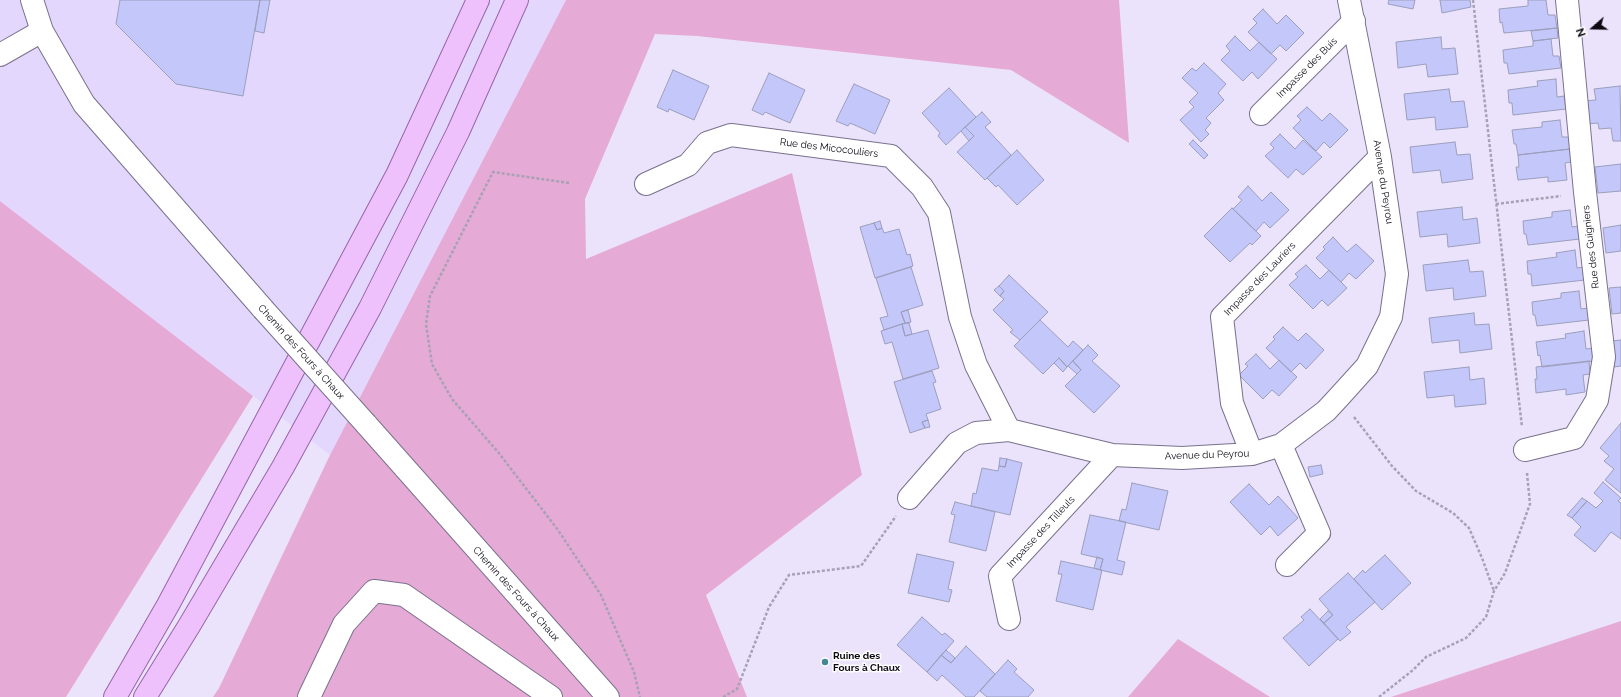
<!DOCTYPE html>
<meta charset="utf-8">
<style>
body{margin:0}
#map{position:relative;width:1621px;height:697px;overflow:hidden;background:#ebe3fc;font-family:Raleway,sans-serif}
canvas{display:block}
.north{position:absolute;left:1573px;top:8px;width:40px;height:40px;-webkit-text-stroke:3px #fff;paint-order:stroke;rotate:250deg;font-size:11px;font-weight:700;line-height:16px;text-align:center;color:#0d0913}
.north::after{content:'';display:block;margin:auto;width:14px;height:18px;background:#0d0913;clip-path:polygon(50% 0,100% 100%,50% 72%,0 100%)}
</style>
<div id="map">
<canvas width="1621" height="697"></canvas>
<div class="north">N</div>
</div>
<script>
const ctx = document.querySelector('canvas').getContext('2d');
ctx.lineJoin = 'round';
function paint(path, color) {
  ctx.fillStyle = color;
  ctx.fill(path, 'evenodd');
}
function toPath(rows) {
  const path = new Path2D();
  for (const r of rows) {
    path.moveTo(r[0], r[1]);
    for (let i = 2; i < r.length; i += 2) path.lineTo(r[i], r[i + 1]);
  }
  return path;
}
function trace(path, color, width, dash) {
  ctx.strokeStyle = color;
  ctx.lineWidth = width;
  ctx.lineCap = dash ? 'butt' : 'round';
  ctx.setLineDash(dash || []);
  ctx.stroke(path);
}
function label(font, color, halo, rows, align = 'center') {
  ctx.font = font + ' Raleway,sans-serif';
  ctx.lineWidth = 3;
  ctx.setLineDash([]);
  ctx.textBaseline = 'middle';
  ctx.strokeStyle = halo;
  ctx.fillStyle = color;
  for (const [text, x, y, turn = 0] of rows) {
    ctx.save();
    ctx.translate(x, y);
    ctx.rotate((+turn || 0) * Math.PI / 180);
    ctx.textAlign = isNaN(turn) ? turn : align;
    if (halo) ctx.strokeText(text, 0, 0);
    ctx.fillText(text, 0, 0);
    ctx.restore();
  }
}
paint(toPath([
 [0,0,566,0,330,455,0,201]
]), '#e4d7fe');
paint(toPath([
 [566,0,1119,0,1129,143,1011,70,697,36,655,34,585,199,586,259,792,173,862,475,706,595,747,697,213,697,219,688,330,455],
 [0,201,253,396,66,697,0,697],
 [1621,621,1621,697,1391,697],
 [1178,639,1270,697,1128,697]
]), '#e5abd6');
const building = toPath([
 [120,0,260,0,243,96,176,84,116,24,120,0],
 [260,0,270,0,264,33,255,31,260,0],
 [1389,0,1415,0,1413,9,1388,4,1389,0],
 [1440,0,1470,0,1471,7,1442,13,1440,0],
 [1528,0,1546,0,1548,15,1555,15,1557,28,1504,33,1502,22,1500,23,1499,9,1528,6,1528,0],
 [1263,9,1277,24,1286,15,1304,33,1286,51,1280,45,1271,54,1248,32,1257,23,1253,19,1263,9],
 [1557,28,1558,38,1533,41,1531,31,1557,28],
 [1235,36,1250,51,1259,42,1277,59,1258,79,1252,72,1243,81,1221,60,1230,51,1226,46,1235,36],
 [1441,37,1442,49,1455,48,1458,74,1428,77,1426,64,1398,68,1396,42,1441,37],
 [1551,39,1553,56,1559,56,1561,68,1509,74,1507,63,1504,63,1503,50,1533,46,1533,41,1551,39],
 [1204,63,1226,84,1218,93,1224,100,1206,118,1211,123,1205,130,1209,134,1201,142,1180,120,1194,107,1189,102,1198,93,1182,78,1192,68,1196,71,1204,63],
 [673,70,709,86,694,120,669,109,668,112,657,107,673,70],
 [769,73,805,90,790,123,765,112,763,115,752,110,769,73],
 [1556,79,1557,97,1564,96,1566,109,1513,115,1512,103,1509,103,1508,90,1538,86,1537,81,1556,79],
 [854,84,890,100,875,134,850,123,848,126,836,121,854,84],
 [1620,86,1621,141,1613,141,1611,128,1599,129,1598,123,1587,124,1584,101,1596,100,1594,89,1620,86],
 [949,88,976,117,946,145,938,136,940,133,922,113,949,88],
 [1449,89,1451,102,1464,101,1468,127,1436,130,1435,117,1407,120,1404,94,1449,89],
 [1307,107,1322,121,1330,113,1348,130,1330,148,1324,142,1316,151,1293,128,1301,120,1297,116,1307,107],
 [982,112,991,122,985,127,1011,155,985,180,957,152,974,136,965,127,982,112],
 [1560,120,1562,137,1569,137,1570,149,1518,155,1516,144,1514,144,1512,130,1542,127,1542,122,1560,120],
 [965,127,974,136,969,141,961,131,965,127],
 [1280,134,1295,149,1303,140,1322,157,1303,175,1296,169,1288,178,1265,156,1274,148,1270,144,1280,134],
 [1193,140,1208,155,1204,159,1189,144,1193,140],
 [1455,142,1457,155,1470,154,1473,179,1442,183,1440,170,1413,173,1410,147,1455,142],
 [1570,149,1571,162,1565,163,1567,180,1548,182,1548,177,1518,180,1516,167,1519,167,1518,155,1570,149],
 [1017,150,1044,180,1017,205,998,185,996,187,987,178,1017,150],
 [1621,164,1621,191,1598,193,1595,167,1621,164],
 [1248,186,1262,201,1271,192,1289,210,1270,228,1264,222,1256,231,1233,209,1242,200,1238,197,1248,186],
 [1462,207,1463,220,1477,218,1480,243,1448,247,1447,234,1420,237,1417,212,1462,207],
 [1232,208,1261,236,1252,245,1250,243,1230,262,1204,236,1232,208],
 [1570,210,1572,227,1579,226,1580,239,1528,245,1526,234,1524,234,1523,221,1552,217,1552,212,1570,210],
 [880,221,882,228,877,230,874,223,880,221],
 [874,223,877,230,882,228,884,233,899,229,907,255,910,254,913,266,875,278,860,227,874,223],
 [1621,225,1621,251,1606,253,1603,228,1621,225],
 [1333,237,1347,252,1356,244,1374,261,1356,279,1349,273,1341,282,1316,258,1325,249,1323,247,1333,237],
 [1575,250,1577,268,1584,267,1585,280,1532,286,1531,274,1528,274,1527,261,1557,257,1556,253,1575,250],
 [1468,260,1470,272,1483,271,1486,296,1454,300,1453,288,1426,291,1423,265,1468,260],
 [1306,265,1320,279,1329,270,1347,288,1328,306,1322,300,1313,309,1289,285,1298,277,1295,274,1306,265],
 [911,267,923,305,901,312,905,323,884,330,880,318,888,316,876,278,911,267],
 [1009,275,1048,312,1020,340,1010,332,1013,330,993,310,1004,299,1000,296,1004,291,999,286,1009,275],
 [999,286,1004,291,1000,296,994,290,999,286],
 [1621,287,1621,313,1612,314,1609,288,1621,287],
 [1579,291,1581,309,1588,308,1589,320,1537,326,1535,315,1533,315,1532,302,1561,298,1561,293,1579,291],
 [908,310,911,322,905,323,901,312,908,310],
 [1474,313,1475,325,1489,324,1492,349,1460,353,1459,340,1432,343,1429,318,1474,313],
 [1040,320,1068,347,1073,341,1083,350,1067,367,1059,358,1043,374,1014,346,1040,320],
 [909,323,912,334,905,336,902,324,909,323],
 [902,324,905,336,928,330,939,368,903,379,892,342,885,344,881,331,902,324],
 [1283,327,1298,341,1306,333,1324,350,1306,369,1300,363,1291,372,1266,348,1275,339,1273,337,1283,327],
 [1584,331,1586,349,1593,348,1594,361,1542,367,1540,355,1538,356,1536,342,1566,338,1565,334,1584,331],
 [1621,340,1621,366,1614,367,1612,341,1621,340],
 [1088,345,1098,355,1092,361,1120,386,1094,413,1065,386,1081,370,1073,361,1088,345],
 [1256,354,1270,369,1279,360,1297,377,1279,396,1272,390,1263,399,1239,375,1248,366,1245,364,1256,354],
 [1059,358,1067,367,1063,372,1054,363,1059,358],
 [1073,361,1081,370,1077,374,1068,366,1073,361],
 [1589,361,1590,374,1583,375,1585,392,1566,395,1566,389,1536,393,1535,379,1537,379,1536,367,1589,361],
 [1469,367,1470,380,1484,378,1486,404,1455,407,1454,395,1427,398,1424,372,1469,367],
 [932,371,936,382,933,383,941,409,926,414,928,420,922,422,925,428,910,433,894,382,932,371],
 [928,420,930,427,925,428,922,422,928,420],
 [1621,423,1621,493,1605,480,1614,469,1604,461,1609,456,1600,448,1621,423],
 [1000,458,1007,459,1005,467,999,466,1000,458],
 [1007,459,1022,463,1010,515,971,506,973,493,976,494,982,468,998,471,999,466,1005,467,1007,459],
 [1321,465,1323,474,1310,477,1308,467,1321,465],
 [1603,482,1621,498,1618,501,1621,503,1621,539,1611,532,1595,552,1574,535,1581,527,1572,518,1587,501,1596,508,1603,501,1594,493,1603,482],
 [1132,483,1168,491,1159,530,1119,521,1122,509,1126,510,1132,483],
 [1249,484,1269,505,1278,496,1298,518,1278,536,1270,526,1261,535,1230,502,1249,484],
 [1582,498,1587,501,1572,518,1567,515,1582,498],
 [955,502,995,512,986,551,949,542,955,515,951,514,955,502],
 [1090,515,1126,522,1117,560,1125,562,1122,575,1100,570,1103,559,1081,554,1090,515],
 [917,554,954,562,948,589,952,590,949,602,908,593,917,554],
 [1385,555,1411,583,1382,610,1354,579,1363,570,1365,573,1385,555],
 [1097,557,1103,559,1100,570,1094,568,1097,557],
 [1061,561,1102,570,1093,610,1056,601,1062,574,1058,574,1061,561],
 [1348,573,1375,602,1346,627,1351,632,1340,641,1324,623,1333,615,1319,599,1348,573],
 [1310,609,1338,639,1309,666,1283,638,1304,620,1301,617,1310,609],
 [1328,611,1333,615,1324,623,1320,619,1328,611],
 [922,617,942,635,945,633,954,641,927,672,897,645,922,617],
 [966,646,995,674,974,697,966,697,942,675,937,681,927,672,941,655,951,663,966,646],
 [946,650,955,658,951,663,941,655,946,650],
 [1008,660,1017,669,1014,672,1034,690,1028,697,987,697,980,691,1008,660]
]);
paint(building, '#c4c7f9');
trace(building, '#9b9ebc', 1);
const minor = toPath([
 [32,0,42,31,84,104,263,309],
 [0,55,42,31],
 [1261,114,1354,21],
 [646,184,688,165,707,143,731,135,891,156,922,187,939,213,960,317,976,365,1009,430],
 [366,424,608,697],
 [1281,445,1319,533,1287,565],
 [1525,450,1574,438,1597,400,1604,357,1585,192,1567,0],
 [1252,454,1232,403,1222,317,1380,157],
 [909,498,957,443,976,433,1009,430,1112,455,1182,458,1252,454,1281,445,1326,411,1339,397,1367,366,1391,317,1397,274,1380,157,1349,0],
 [1009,619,1000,576,1112,455],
 [309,697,344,624,374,591,404,595,551,697]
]);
const major = toPath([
 [115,697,168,605,397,175,478,0],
 [145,697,189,626,283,467,370,308,458,132,517,0]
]);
trace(minor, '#7a718d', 24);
trace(major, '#9865a9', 24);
trace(toPath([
 [1473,0,1522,427],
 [569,183,493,172,430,296,426,324,432,364,452,399,498,452,558,530,601,595,634,672,640,697],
 [1496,204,1561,196],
 [1354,417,1392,466,1416,491,1453,513,1469,528,1482,558,1494,591],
 [723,697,737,689,769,607,789,575,861,566,896,516],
 [1379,697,1413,670,1426,657,1466,638,1486,617,1494,591,1505,573,1530,504,1527,473]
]), '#a8a1b5', 2.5, [3, 2]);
trace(minor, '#fff', 22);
trace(major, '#eec1fc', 22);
const minorBridge = toPath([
 [263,309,366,424]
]);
trace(minorBridge, '#7a718d', 24, []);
trace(minorBridge, '#fff', 22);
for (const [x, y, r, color] of [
 [825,662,4,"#438894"]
]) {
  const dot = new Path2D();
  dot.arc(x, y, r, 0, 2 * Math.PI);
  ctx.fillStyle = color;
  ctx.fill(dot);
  trace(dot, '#fff', 1.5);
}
label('10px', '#0d0913', '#fff', [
 ["Impasse des Buis",1307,68,-45],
 ["Rue des Micocouliers",829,148,7],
 ["Avenue du Peyrou",1383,182,81],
 ["Rue des Guigniers",1591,247,-97],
 ["Impasse des Lauriers",1260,279,-46],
 ["Chemin des Fours à Chaux",301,352,48],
 ["Avenue du Peyrou",1207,455,-2],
 ["Impasse des Tilleuls",1041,532,-47],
 ["Chemin des Fours à Chaux",516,594,48]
]);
label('bold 10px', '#0d0913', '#fff', [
 ["Ruine des",833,656],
 ["Fours à Chaux",833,668]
], 'left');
</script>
